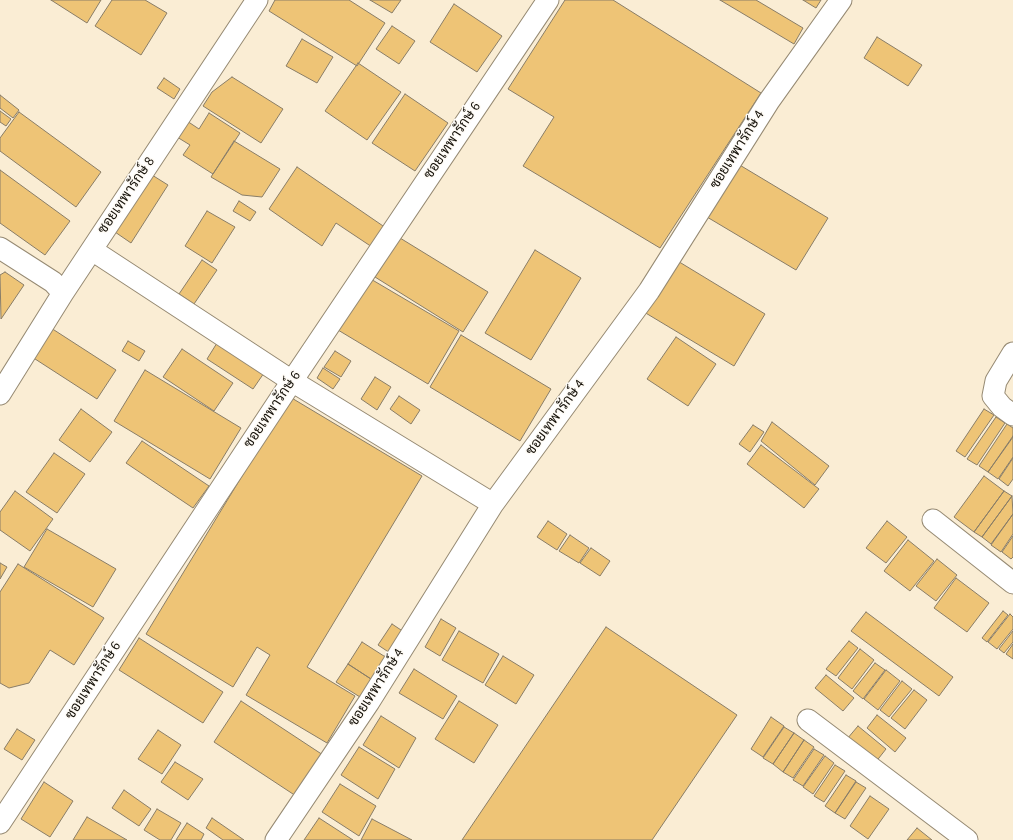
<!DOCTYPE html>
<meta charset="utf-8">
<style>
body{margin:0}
canvas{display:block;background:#faedd4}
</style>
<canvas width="1013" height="840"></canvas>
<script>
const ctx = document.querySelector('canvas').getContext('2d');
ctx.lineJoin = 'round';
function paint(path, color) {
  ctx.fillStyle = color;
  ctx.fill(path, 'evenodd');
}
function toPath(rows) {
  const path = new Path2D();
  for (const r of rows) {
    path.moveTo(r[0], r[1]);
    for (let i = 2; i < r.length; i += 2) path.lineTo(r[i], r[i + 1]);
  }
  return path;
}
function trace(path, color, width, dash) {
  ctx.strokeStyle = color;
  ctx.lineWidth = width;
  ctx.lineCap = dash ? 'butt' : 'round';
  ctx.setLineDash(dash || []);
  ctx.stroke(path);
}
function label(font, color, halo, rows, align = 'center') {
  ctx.font = font + ' "Source Sans 3",Sarabun,sans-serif';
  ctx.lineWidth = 3;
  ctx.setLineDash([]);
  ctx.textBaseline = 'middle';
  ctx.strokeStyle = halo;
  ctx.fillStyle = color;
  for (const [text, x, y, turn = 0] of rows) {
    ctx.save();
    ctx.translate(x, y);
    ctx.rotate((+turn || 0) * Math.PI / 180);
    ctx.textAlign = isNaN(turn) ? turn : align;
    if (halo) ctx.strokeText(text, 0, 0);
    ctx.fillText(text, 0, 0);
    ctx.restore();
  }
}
const building = toPath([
 [51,0,101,0,87,23,51,0],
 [112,0,145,0,167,13,141,55,95,26,112,0],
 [275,0,349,0,385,23,357,66,269,11,275,0],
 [370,0,401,0,392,13,370,0],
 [565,0,613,0,761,93,660,248,523,166,554,117,508,89,565,0],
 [720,0,756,0,803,28,794,44,720,0],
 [803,0,821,0,816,8,803,0],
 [454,4,502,36,477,72,430,42,454,4],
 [392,26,415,41,399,64,376,49,392,26],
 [877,37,922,65,908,86,864,58,877,37],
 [302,39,333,57,317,83,286,66,302,39],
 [358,63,401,92,367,140,325,111,358,63],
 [232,77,283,109,261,143,203,106,212,92,232,77],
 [164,78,180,89,174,99,157,88,164,78],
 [405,94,448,123,415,171,372,143,405,94],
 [0,95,19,110,13,118,0,108,0,95],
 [0,111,11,119,6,126,0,122,0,111],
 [19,112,101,172,76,207,0,151,0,138,19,112],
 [209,113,240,133,213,174,183,155,190,145,177,137,187,121,199,129,209,113],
 [234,141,280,169,262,197,242,195,211,177,234,141],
 [738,164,828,218,796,270,707,217,738,164],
 [297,167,386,228,375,249,336,223,322,246,269,209,297,167],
 [0,170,70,221,45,255,0,223,0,170],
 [152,175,168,185,131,243,115,232,152,175],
 [239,201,256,212,250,221,233,211,239,201],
 [207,211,235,227,212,263,185,246,207,211],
 [400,238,488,292,463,332,375,277,400,238],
 [535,250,581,278,531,360,485,333,535,250],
 [202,260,217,270,194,304,179,294,202,260],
 [676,260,765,314,734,366,644,312,676,260],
 [5,272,24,285,1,319,0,275,5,272],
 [369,278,459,331,428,384,338,330,369,278],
 [51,328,116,370,97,399,32,357,51,328],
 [461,335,551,389,520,441,430,387,461,335],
 [676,337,716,364,688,406,647,379,676,337],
 [128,341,145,351,139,361,122,351,128,341],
 [217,343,264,373,253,389,207,359,217,343],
 [182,349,233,383,214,411,163,377,182,349],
 [335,351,351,361,341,377,324,367,335,351],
 [323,368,340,379,333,389,317,378,323,368],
 [145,370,241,428,210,479,114,421,145,370],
 [375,377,391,387,377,410,361,399,375,377],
 [399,396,420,410,411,424,390,409,399,396],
 [290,397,422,476,307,667,355,696,327,743,246,695,270,655,257,647,233,687,146,634,290,397],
 [81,409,112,432,90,462,59,440,81,409],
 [984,409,994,415,965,457,956,451,984,409],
 [996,417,1005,423,977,465,967,459,996,417],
 [772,422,829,466,815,485,761,441,772,422],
 [1007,424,1013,428,1013,437,988,472,979,466,1007,424],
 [753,425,764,432,750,452,739,444,753,425],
 [1013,436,1013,457,998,479,988,472,1013,436],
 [142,441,209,486,193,508,126,463,142,441],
 [761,445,819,489,804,508,747,464,761,445],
 [54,453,85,474,57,513,26,492,54,453],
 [1013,458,1013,479,1008,486,999,479,1013,458],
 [984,476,1004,491,974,532,954,517,984,476],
 [15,491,53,519,30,551,0,530,0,512,15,491],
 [1004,491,1012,496,982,537,974,532,1004,491],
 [1012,496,1013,514,991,544,982,537,1012,496],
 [1013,514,1013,534,1001,552,991,545,1013,514],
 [548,521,567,534,557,550,537,537,548,521],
 [887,521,907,537,886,563,866,548,887,521],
 [47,529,116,569,93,607,24,567,47,529],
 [570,535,589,548,579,563,559,551,570,535],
 [1013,536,1013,557,1011,559,1002,552,1013,536],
 [908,540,934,561,910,591,884,571,908,540],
 [591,548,610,561,600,576,580,563,591,548],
 [937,559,957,575,936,601,916,586,937,559],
 [0,563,7,567,0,579,0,563],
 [18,564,104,618,74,665,50,650,29,683,9,688,0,683,0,592,18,564],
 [956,578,989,603,967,632,934,608,956,578],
 [1003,611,1008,615,987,642,982,638,1003,611],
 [866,612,953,677,939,696,851,631,866,612],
 [1010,614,1013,617,1013,629,997,649,988,642,1010,614],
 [441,619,456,628,440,656,425,647,441,619],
 [392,624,404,632,390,653,378,645,392,624],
 [606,627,737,715,652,840,462,840,606,627],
 [459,631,499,654,483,683,442,660,459,631],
 [1013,631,1013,642,1004,653,999,649,1013,631],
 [139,638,223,692,203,723,119,670,139,638],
 [849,641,858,648,836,676,826,669,849,641],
 [362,642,387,658,371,679,348,664,362,642],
 [1013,644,1013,659,1006,654,1013,644],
 [860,649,874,660,852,689,838,678,860,649],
 [503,656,534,675,516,704,485,685,503,656],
 [875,663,885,670,863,699,853,691,875,663],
 [348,664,371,679,360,697,336,682,348,664],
 [414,669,457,696,443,719,399,693,414,669],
 [886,670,900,681,878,710,864,699,886,670],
 [826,675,854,698,843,711,815,688,826,675],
 [902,681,912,689,889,717,880,710,902,681],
 [914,690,927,700,905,729,891,718,914,690],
 [241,701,323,755,296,796,214,742,241,701],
 [459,701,498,725,474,763,435,739,459,701],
 [877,715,906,738,895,752,867,728,877,715],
 [381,716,416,738,399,768,363,745,381,716],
 [771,717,784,726,763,757,751,749,771,717],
 [858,726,886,749,875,763,847,739,858,726],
 [784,727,794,733,773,764,763,758,784,727],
 [17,729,35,740,22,760,4,749,17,729],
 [158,730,181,745,162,774,138,759,158,730],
 [794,733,804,740,783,772,773,764,794,733],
 [804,740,814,747,793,778,783,772,804,740],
 [359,747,395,769,378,799,341,775,359,747],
 [814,749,824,755,803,786,793,780,814,749],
 [825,756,834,763,813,794,803,787,825,756],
 [175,762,203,779,188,800,161,782,175,762],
 [835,765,845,771,824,802,814,796,835,765],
 [846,775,856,781,835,813,825,806,846,775],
 [44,782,73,801,50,837,21,819,44,782],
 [856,782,866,788,845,819,835,813,856,782],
 [340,784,376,806,359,836,322,812,340,784],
 [124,790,151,809,139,826,112,808,124,790],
 [870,796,889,809,868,839,850,826,870,796],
 [157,809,181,823,171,840,160,840,144,830,157,809],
 [87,817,127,840,73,840,87,817],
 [212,818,244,840,223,840,206,828,212,818],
 [319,818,353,840,304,840,319,818],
 [372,819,412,840,361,840,372,819],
 [187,823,204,834,201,840,176,840,187,823],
 [917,828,932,840,907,840,917,828]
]);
paint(building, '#eec476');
trace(building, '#897d67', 1);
const minor = toPath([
 [0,248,53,282,63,293],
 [92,250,292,381,493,504],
 [1013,353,996,381,993,396,1002,407,1013,415],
 [0,394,63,293,257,0],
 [933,520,1013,583],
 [808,720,967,840],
 [0,823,292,381,548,0],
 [276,840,369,702,493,504,649,291,769,101,841,0]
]);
trace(minor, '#968a73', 23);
trace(minor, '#fff', 21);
label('14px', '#141008', '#fefbf6', [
 ["ซอยเทพารักษ์ 6",453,141,-56],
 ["ซอยเทพารักษ์ 4",738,150,-58],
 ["ซอยเทพารักษ์ 8",127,196,-56],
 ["ซอยเทพารักษ์ 6",273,410,-56],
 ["ซอยเทพารักษ์ 4",556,418,-54],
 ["ซอยเทพารักษ์ 6",94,681,-57],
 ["ซอยเทพารักษ์ 4",377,688,-57]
]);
</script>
